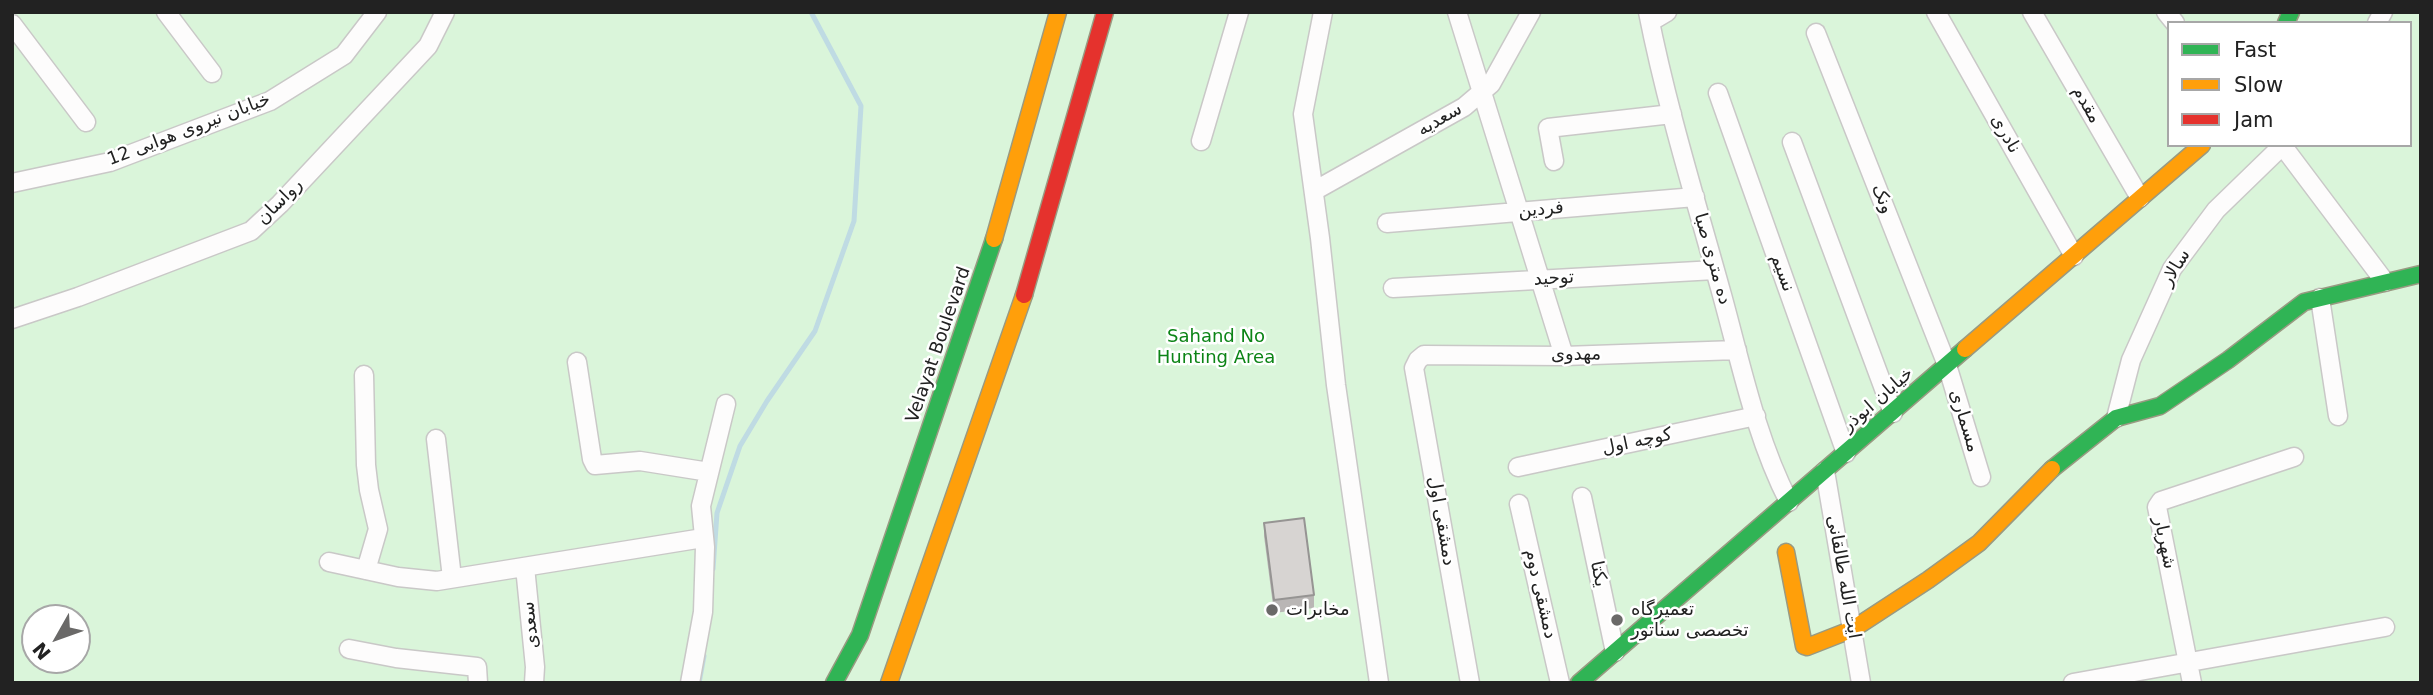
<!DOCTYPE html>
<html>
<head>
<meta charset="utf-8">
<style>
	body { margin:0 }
	#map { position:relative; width:2433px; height:695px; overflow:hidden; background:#f0eeeb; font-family:"DejaVu Sans",sans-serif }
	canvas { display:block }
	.frame { position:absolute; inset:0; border:14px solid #222; pointer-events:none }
	.legend { position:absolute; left:2167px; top:21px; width:245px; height:126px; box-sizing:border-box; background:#fff; border:2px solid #a7a7a7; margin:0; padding:9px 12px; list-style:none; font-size:21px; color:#222 }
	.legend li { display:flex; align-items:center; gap:14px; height:35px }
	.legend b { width:35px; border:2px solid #a7a7a7 }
	.north { position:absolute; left:21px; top:604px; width:70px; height:70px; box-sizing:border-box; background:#fff; border:2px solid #a7a7a7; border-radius:50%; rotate:230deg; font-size:19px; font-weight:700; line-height:28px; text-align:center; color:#222 }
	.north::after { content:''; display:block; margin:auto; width:24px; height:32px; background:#6a6968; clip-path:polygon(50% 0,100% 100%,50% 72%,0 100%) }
</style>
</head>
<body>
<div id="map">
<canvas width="2433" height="695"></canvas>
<div class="frame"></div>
<ul class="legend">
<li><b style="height:9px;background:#30b455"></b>Fast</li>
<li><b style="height:9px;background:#ff9f0a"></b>Slow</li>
<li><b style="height:9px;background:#e5322d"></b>Jam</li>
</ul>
<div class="north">N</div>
</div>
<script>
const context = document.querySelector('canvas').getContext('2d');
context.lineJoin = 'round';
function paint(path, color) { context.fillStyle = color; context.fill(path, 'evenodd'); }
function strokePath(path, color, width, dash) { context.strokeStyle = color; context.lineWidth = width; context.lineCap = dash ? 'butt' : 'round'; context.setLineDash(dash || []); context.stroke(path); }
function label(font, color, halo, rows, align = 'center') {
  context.font = font + ' "DejaVu Sans","Noto Naskh Arabic",sans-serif'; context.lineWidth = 5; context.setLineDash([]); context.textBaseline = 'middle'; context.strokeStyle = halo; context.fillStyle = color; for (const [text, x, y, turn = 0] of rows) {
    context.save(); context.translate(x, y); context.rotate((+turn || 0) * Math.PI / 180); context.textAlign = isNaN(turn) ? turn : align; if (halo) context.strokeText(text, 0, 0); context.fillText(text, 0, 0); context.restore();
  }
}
const park = new Path2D(`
	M12,12H2421V683H12ZM2169,23H2410V145H2169ZM35,618H77V660H35Z`);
const stream = new Path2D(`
	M713,569L717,513L740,446L767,401L815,331L854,221L861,106L811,12
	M699,683L704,656`);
const street = new Path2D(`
	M166,12L212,73
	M1323,12L1303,114L1320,238L1336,385L1379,683
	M1457,12L1564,356
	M1648,12C1667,108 1696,201 1722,295C1741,364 1756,438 1789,502
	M1936,12L2074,256
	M2032,12L2140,198
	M2166,12L2175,23
	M1650,22L1667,12
	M2377,23L2383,12
	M12,24L86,122
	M1816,33L1947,365L1981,477
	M1718,93L1846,453
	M1201,141L1239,12
	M1792,142L1893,413
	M2282,145L2385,282
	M1554,161L1548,128L1672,114
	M12,183L110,162L270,101L344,55L377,12
	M1314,191L1464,107L1491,84L1531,12
	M1387,223L1695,197
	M1393,288L1715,270
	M2320,298L2338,416
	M12,319L78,297L251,231L280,204L428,46L445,12
	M577,362L592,459L595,465L640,461L709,472
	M364,375L366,465L369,490L378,529L366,570
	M2116,418L2131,360L2172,269L2216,210L2283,145
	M436,439L452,578
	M1518,467L1756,416
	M1825,471L1861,683
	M1582,497L1615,652
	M1519,504L1560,683
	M329,562L398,577L437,581L703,538
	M525,567L535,667L534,683
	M349,649L396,658L477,667L478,683
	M690,683L703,612L705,547L701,506L726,404
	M1470,683L1414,368L1418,360L1424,355L1564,356L1737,350
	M2073,683L2385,627
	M2192,683L2157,507L2161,501L2294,457`);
const fast = new Path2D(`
	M2286,23L2291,12
	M2052,469L2116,418L2160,406L2228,360L2304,302L2421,274
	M834,683L860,635L994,239
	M1579,683L1965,349`);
const slow = new Path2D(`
	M994,239L1058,12
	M1965,349L2202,145
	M1786,552L1804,646L1807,647L1853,629L1928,580L1979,543L2052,469
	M889,683L1024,295`);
const jam = new Path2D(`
	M1024,295L1105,12`);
const wall = new Path2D(`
	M1264,523L1314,595V608L1274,613L1264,536Z`);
const building = new Path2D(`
	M1304,518L1314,595L1274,600L1264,523Z`);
const markers = [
	[1272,610,7,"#6a6968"],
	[1617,620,7,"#6a6968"]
];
const streetNames = [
	["مقدم",2086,105,60],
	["سعدیه",1440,120,-30],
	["خیابان نیروی هوایی 12",189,130,-21],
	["نادری",2005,134,60],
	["ونک",1882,199,68],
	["رواسان",280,202,-45],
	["فردین",1541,210,-5],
	["ده متری صبا",1712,259,74],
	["سالار",2176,268,-59],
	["نسیم",1782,273,70],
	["توحید",1554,279,-3],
	["Velayat Boulevard",939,345,-71],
	["مهدوی",1576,355,-1],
	["خیابان ابوذر",1878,400,-41],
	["مسماری",1964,421,73],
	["کوچه اول",1637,442,-12],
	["دمشقی اول",1441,521,80],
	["شهریار",2164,543,78],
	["یکتا",1598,574,78],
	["ایت الله طالقانی",1843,577,80],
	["دمشقی دوم",1540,594,77],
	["سعدی",531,625,-96]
];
const parkNames = [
	["Sahand No",1216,337],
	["Hunting Area",1216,358]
];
const poiNames = [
	["مخابرات",1286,610],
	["تعمیرگاه",1631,610],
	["تخصصی سناتور",1631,631]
];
paint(park, '#daf5da');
strokePath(stream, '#bfdbe3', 5);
strokePath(street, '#c9c8c7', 21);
strokePath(fast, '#999a82', 19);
strokePath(slow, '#999a82', 19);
strokePath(jam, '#999a82', 19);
strokePath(street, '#fdfcfc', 18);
strokePath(fast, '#30b455', 16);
strokePath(slow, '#ff9f0a', 16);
strokePath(jam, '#e5322d', 16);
paint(wall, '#b9b6b5');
paint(building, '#d7d4d2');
strokePath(building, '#969493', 2);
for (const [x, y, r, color] of markers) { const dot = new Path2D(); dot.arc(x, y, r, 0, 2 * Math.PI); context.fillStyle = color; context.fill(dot); strokePath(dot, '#fff', 2.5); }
label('18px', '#222', '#fff', streetNames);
label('18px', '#0c8416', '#fff', parkNames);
label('18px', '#222', '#fff', poiNames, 'left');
</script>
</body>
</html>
